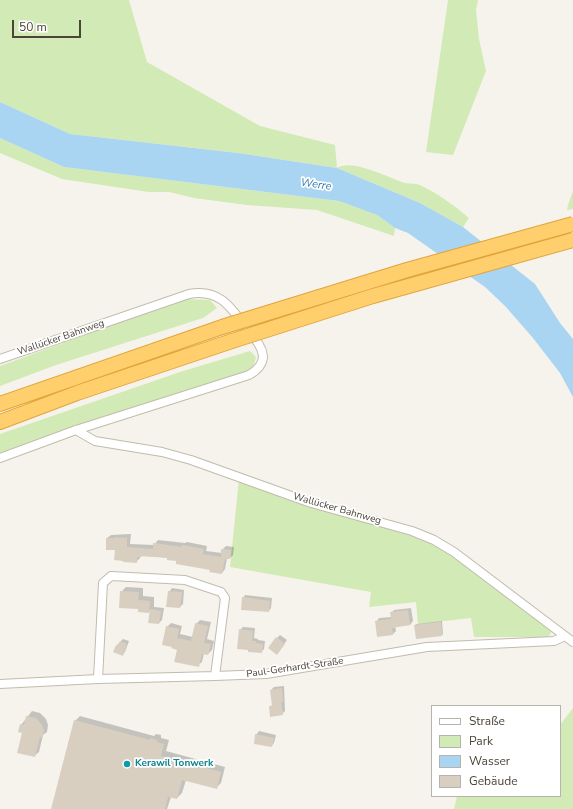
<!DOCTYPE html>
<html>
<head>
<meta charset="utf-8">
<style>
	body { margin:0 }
	#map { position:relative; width:573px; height:809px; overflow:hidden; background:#f6f3ec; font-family:"Nunito Sans",sans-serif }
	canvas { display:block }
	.legend { position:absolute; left:431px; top:705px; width:130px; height:92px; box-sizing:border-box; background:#fff; border:1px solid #b7b4b0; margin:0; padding:5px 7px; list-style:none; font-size:12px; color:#4b4439 }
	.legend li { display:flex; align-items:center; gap:8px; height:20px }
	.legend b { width:20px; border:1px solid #b7b4b0 }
	.scale { position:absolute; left:12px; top:20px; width:69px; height:18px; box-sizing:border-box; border:2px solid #4b4439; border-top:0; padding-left:5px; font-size:12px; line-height:14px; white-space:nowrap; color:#4b4439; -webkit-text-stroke:3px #fff; paint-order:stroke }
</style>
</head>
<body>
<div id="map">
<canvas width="573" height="809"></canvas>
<ul class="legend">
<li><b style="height:5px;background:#fff"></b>Straße</li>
<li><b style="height:11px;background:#d2eab5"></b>Park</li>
<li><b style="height:11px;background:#a9d4f2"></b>Wasser</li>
<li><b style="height:11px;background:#d8cfc1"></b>Gebäude</li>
</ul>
<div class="scale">50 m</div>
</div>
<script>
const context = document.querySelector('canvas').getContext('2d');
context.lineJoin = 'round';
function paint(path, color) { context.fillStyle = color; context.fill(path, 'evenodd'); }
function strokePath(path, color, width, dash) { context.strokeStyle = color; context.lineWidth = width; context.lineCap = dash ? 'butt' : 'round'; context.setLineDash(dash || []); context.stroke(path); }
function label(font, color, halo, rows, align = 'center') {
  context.font = font + ' "Nunito Sans",sans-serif'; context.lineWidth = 3.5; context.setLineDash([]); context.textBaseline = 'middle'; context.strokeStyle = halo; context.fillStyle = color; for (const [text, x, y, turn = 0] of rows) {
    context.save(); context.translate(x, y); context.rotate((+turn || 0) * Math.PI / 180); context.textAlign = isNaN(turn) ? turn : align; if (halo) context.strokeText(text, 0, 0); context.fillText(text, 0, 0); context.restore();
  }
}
const green = new Path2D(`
	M0,0H129L147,62L260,126L335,145L337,168C351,158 389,178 405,183C409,184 415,183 420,185C437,193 454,205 469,218L463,227L420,203L337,168L238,153L70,134L0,102Z
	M448,0H478L476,10L479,39L486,71L453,155L426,152Z
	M0,138L64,167L339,201L377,215L395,228L394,236L317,210L247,205L194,198L169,192H149L62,179L0,153Z
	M573,191V209L567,210L568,205Z
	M186,299L210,300L217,308L203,318L56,365L0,386V366L161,307Z
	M250,351L256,357L253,368L247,373L0,455V434L183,371Z
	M239,479L411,535L448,552L550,627L551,633L548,637H474L471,618L418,624L416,602L369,607L371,592L230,567Z
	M573,708V809H454L457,796H560V725Z`);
const water = new Path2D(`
	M0,102L70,134L238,153L337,168L420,203L463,227L535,284L560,323L573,339V397L560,373L533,338L505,306L485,287L408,233L395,228L377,215L339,201L64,167L0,138Z`);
const shadow = new Path2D(`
	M131,534L130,544L154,545L158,540L185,543L187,542L207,546L206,551L222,553V550L226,546L234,547L233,555L230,558H227L225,569L222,573L168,557L140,556V558L136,562L116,549L107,538L111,535Z
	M126,587L143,588V596L154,597V607L164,608L162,620L159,623L150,622L151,609L149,612L139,608L121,592Z
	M172,588L184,590L183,604L180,607L169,592Z
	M245,595L272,598L271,608L269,611L243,598Z
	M411,608L413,621L410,625L395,626L396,631L393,634L376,622L379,618L392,617L391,613L394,610Z
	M200,620L211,622L207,639L214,641L212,650L208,654L204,653L202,662L198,665L178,649L167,627L171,623L182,626L180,634L193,637L196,624Z
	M442,621L443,634L442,635L415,625L417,624Z
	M243,627L255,628L254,638L258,639V640L265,641L264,649L261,652L240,630Z
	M280,635L287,640L280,650L277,638Z
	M123,639L129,641L125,652L122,655L117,645Z
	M284,686L285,711L282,714L270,707L273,704L271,690L274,687Z
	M32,711L40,713L46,719L48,725L47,732L43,735L39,752L34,756L23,732L21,725Z
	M80,716L154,736L156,734L161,735V738L169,740L166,751L225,767L221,783L216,788L186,780L182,793L177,798L171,797L167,809H52L75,721Z
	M259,731L276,735L274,743L271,746L256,735Z`);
const building = new Path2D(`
	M115,537L127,538V547L153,549V543L182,547V545L204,549L203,554L221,557V549L231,550L230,559H225L222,574L209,572L210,570L176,564V561L167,560V558L142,556V557H137V563L123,562V561L114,560L115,550H106V538H115Z
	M120,591L139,592L138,600L150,601L149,613L138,612V609L119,608Z
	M168,591L182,592L180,608L166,607Z
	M242,597L270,601L269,612L241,610Z
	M150,609L161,611L159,624L148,623Z
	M408,610L410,625L392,628L393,635L377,637L375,621L391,619L390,612Z
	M441,622L442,636L416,639L414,625Z
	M195,623L208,626L204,643L211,644L208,655L202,654L199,667L174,662L177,650L171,648L172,647L162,645L166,626L179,629L177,638L191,641Z
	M239,629L253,631L252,641H256V643L263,644L262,653L248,652V650L237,649Z
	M276,637L285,644L277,655L268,648Z
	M120,641L127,644L123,656L113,652L116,645H118Z
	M282,688L283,702H281L283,715L270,717L269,706H272L270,690Z
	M26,716L36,718L41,724L44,730L42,738L40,737L35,757L17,753L22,733L18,732L20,724L24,725Z
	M74,720L150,740V738L157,740V742L164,744L161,756L221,772L217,789L182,780L177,799L168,797L165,809H51Z
	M255,734L274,738L272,747L254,744Z`);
const street = new Path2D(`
	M0,359L189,294C221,288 232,309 249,332C255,339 262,346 263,356C263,365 256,371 249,375L76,430L0,458
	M76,430L95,441L162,452L191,460L311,503L412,531L434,540L454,552L573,642
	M98,679L103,583L111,576L185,580L221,592L225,598L215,676
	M0,684L98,679L215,676L266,674L427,647L554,641L565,636`);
const highway = new Path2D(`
	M0,404L222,327
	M0,422L77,393L232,341`);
const highwayBridge = new Path2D(`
	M222,327L407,270L573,224
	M232,341L373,296L573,240`);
const markers = [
	[127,764,4,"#0f9aa8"]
];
const streetNames = [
	["Wallücker Bahnweg",61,338,-19],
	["Wallücker Bahnweg",337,509,16],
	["Paul-Gerhardt-Straße",295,668,-8]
];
const cultureNames = [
	["Kerawil Tonwerk",135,764]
];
const waterNames = [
	["Werre",316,185,8]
];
paint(green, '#d2eab5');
paint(water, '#a9d4f2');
paint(shadow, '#0003');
paint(building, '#d8cfc1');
strokePath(street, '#c2bbae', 10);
strokePath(highway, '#e0a43c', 16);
strokePath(street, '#fff', 8);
strokePath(highway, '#ffcf6e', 14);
strokePath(highwayBridge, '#e0a43c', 16, []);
strokePath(highwayBridge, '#ffcf6e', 14);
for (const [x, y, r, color] of markers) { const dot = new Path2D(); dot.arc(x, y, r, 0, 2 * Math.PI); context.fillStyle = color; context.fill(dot); strokePath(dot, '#fff', 1.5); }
label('10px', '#4b4439', '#fff', streetNames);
label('bold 10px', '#0d838f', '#fff', cultureNames, 'left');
label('italic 11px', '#2e7ab2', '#fff', waterNames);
</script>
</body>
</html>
